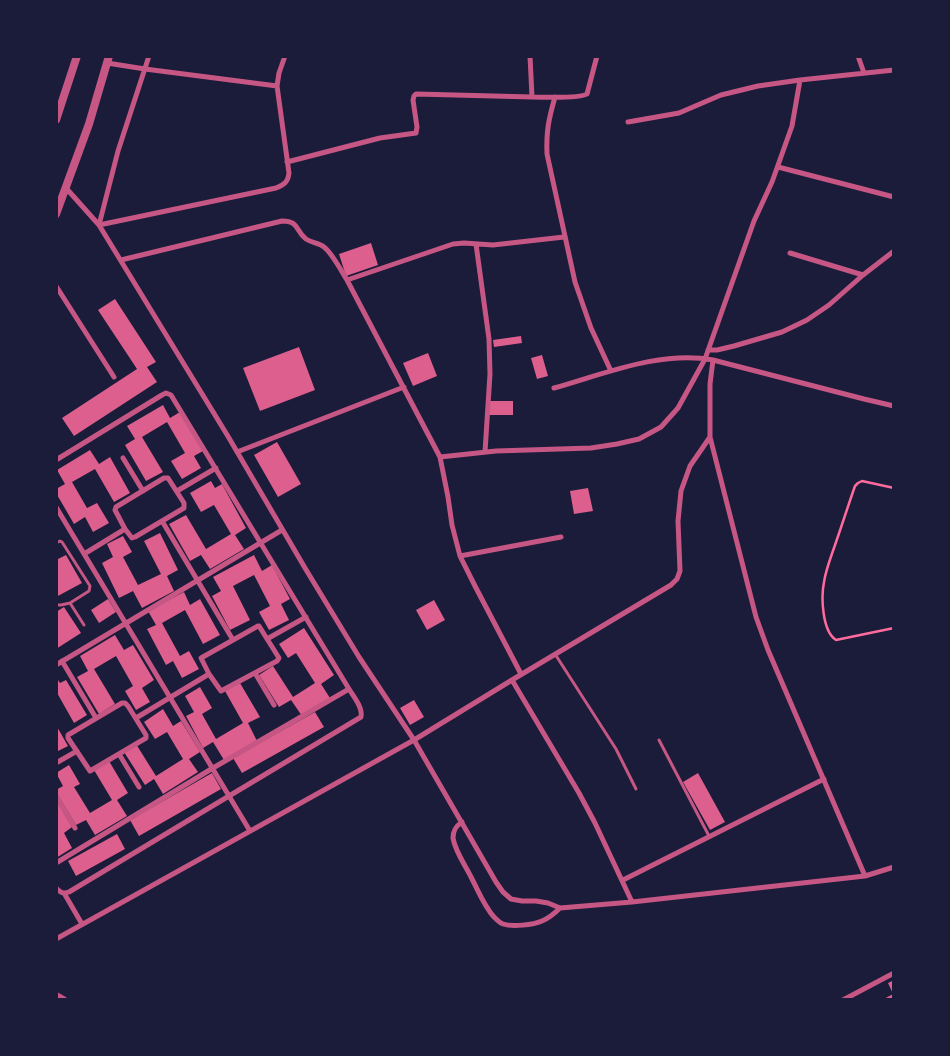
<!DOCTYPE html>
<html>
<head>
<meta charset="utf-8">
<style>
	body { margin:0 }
	#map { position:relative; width:950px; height:1056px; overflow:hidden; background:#1b1b3a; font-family:Arial,sans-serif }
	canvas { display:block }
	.frame { position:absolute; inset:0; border:58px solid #1b1b3a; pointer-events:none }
</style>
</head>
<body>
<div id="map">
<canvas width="950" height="1056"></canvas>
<div class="frame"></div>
</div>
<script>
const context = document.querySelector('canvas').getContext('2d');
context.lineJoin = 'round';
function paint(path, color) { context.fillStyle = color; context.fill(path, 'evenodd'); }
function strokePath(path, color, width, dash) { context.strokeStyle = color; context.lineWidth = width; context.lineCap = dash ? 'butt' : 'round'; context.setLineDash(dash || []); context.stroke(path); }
const building = new Path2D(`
	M371,243L378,265L346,276L339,254Z
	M115,299L156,362L147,367L157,382L74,436L62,418L137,369L98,310Z
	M521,336L522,343L494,347L493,340Z
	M299,347L315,390L260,411L243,368Z
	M428,353L437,376L413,386L403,363Z
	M542,355L548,376L537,379L531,358Z
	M489,401H513V415H489Z
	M163,405L170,418L180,412L203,451L194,456L201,468L182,479L171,461L185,453L167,422L142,437L163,472L146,481L125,445L135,439L127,426Z
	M277,442L301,484L278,497L254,455Z
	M90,450L99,464L110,457L130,493L114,502L95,469L72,482L87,508L97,503L109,523L93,532L85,517L74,524L56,493V489L65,484L57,470Z
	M211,481L215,488L222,484L246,528L235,535L244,549L210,569L201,555L190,561L169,524L186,515L206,549L231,534L214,505L201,512L190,493Z
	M588,488L593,511L574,514L570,491Z
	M160,533L178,570L167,576L174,591L142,608L133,591L119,598L102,563L113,557L107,544L123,536L132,552L123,557L138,585L161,574L144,541Z
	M66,555L82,583L56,597V560Z
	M254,555L262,571L272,565L290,599L281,604L289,620L269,630L259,612L270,606L254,575L233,586L250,620L230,630L212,596L221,591L213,577Z
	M184,592L190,605L200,599L220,635L203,644L185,610L162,623L180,656L189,651L199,669L182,678L173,661L166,665L147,629L156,625L148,611Z
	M108,599L116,612L99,623L91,610Z
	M434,600L445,620L427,630L416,610Z
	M64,607L81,633L56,649V612Z
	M304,628L334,675L321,684L330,698L302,716L291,700L279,707L259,675L273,666L293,697L315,683L296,653L288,658L279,644Z
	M115,635L124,650L133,645L154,680L142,688L150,702L136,710L125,691L133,686L116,656L94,669L115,704L99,714L77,677L88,671L80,656Z
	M56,677L60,683L66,680L87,715L74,723L56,691Z
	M240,683L260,717L248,723L257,741L224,760L213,742L203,748L186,716L194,712L185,696L200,687L212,708L202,714L216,739L243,723L225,691Z
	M414,700L424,717L410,725L400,708Z
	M163,709L173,726L181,721L200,752L189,759L198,772L163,794L154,779L145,785L124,752L136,744L156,776L183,759L167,732L155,739L144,722Z
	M315,712L324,727L242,773L233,758Z
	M56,725L68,746L56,752Z
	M109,761L128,793L117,800L127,816L95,835L86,820L76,825L56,792V790L63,786L56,773L69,765L80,784L74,787L90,813L112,800L94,770Z
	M212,773L221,789L139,836L130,820Z
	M698,773L725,822L710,830L683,782Z
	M56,800L72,827L64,833L72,848L56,858Z
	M117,834L125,849L76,876L68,861Z
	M894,980V1000H882L893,994L888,983Z`);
const path = new Path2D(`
	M894,488L862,481L858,483L855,486C848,506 842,525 835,545C831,557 826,569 824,582C821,597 822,631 836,640L894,628`);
const service = new Path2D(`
	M56,543L60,541L62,542L90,586L89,591L70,603L84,625
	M56,605H61L70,603
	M555,654L616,749L636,789
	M659,740L709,836`);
const minor = new Path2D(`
	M149,56L118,151L99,225L229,438L305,568L359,657L414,740L496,882L503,892L511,899L522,901H536L548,903L560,908L632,902L865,876L894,867
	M530,56L532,97C545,97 579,99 587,94L597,56
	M858,56L864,73
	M107,63L145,69L277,86
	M555,97C549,118 546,131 547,154L575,282L591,328L611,371
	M628,122L679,113L721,95L758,86L800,80L894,70
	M287,162L380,138L416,133L417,127L413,100L414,96L416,94L532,97
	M778,167L894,197
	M66,188L99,225L276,188C284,185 288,182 289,173L277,86L279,73L285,56
	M476,244L489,339L490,374L485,452
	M790,253L863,275
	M121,260L282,221C300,221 295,231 306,239C312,243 319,243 324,247C332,253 342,272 347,280
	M56,286L114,377
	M708,350H717L734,346L782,332L807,320L829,305L863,275L894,251
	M554,388C604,374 661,350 713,360L864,399L894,406
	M710,437L756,617L768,650L865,876
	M237,452L404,387
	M440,457L347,280L453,244L464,243L493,245L564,237
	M123,458L143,491
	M56,460L162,395L166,393L171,395L349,689C354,697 363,708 361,717L229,796L56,507
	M177,491L216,468
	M162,521L233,640
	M84,554L125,529L115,510L116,507L164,478H168L184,503V508L135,537L132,538L125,529
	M460,556L561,537
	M267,639L306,617
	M62,661L96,718
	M56,665L282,530
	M255,673L274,705
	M521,674L475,586L460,556L452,525L448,497L440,457L496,451L591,448L617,444L639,439L661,427L678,408L705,359L754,221L772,182L792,126L800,80
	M512,680L579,793L595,823L632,902
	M122,703H125L128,706L146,735V738L90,771L68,738V735Z
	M136,718L209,674L201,658L258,626H259L279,658L277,661L221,691L209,674
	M119,754L139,787
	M56,763L77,751
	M56,796L75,828
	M462,822C456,826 453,830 453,838C455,851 465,865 471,877C478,890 484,906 494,917C496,919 500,923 503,924C512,927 533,925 542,921C549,918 555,913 560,908
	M56,863L213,768L349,689
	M623,880L824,779
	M56,888C61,893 63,894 69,892L229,796L250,831
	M64,893L82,924
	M56,939L414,740L512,680L671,585L677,579L680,571L678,521L681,491L690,466L710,437V384L713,360
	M843,1000L894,973`);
const tertiary = new Path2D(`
	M56,120L77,56
	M56,214L89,124L109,56
	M56,996L63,1000`);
paint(building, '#dd5f8e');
strokePath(path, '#ff6b9d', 2.5);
strokePath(service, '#c65784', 3);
strokePath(minor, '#c65784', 5);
strokePath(tertiary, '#c65784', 8);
</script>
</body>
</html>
